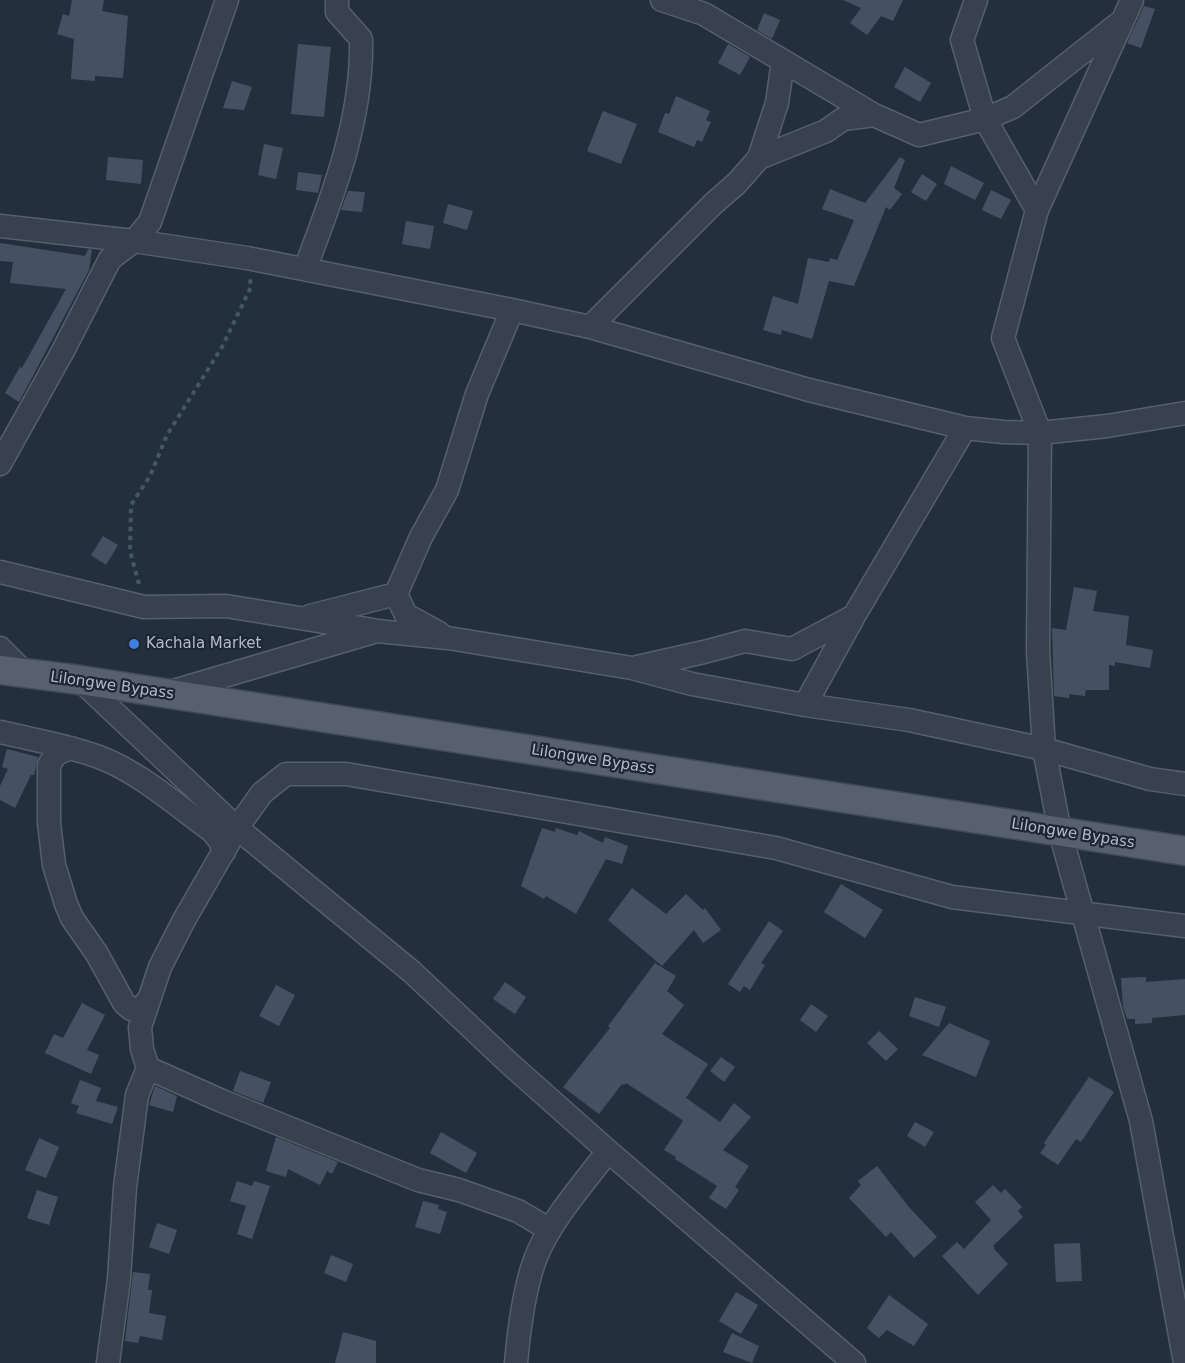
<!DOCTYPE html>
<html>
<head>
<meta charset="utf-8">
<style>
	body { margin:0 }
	canvas { display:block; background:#242f3e }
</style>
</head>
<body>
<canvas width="1185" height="1363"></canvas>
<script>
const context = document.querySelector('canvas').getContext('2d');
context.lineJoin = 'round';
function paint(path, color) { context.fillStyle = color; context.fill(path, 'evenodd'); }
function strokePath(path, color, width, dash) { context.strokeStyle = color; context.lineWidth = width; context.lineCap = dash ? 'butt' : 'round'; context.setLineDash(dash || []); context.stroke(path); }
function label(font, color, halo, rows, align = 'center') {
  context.font = font + ' "DejaVu Sans",sans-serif'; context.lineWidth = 4.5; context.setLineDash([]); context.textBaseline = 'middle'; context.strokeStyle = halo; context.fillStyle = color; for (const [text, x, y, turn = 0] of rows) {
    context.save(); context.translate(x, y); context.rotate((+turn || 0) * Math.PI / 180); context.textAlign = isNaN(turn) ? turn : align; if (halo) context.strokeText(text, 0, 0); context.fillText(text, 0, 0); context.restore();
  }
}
const building = new Path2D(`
	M72,0H104L102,11L128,16L123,78L95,76V81L71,79L74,39L57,34L63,14L69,16Z
	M843,0H903L893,21L881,16L867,35L850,23L861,8Z
	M1144,6L1155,9L1141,48L1127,43Z
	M764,13L780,20L772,39L757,30Z
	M298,44L331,47L324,117L291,114Z
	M728,44L750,57L740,75L718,63Z
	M905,67L931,83L920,102L894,87Z
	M232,81L252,87L244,110L223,108Z
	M676,96L710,111L706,120L711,122L702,142L697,140L694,147L658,132L665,113L669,114Z
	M603,111L637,124L621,164L587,151Z
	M264,144L283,148L276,179L258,175Z
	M108,157L143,160L141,184L106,180Z
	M900,157L905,160L894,188L902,194L890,210L886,207L854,286L829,281L812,339L782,330L781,335L763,330L773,296L798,304L808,258L829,262L830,258L837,260L854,220L822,209L830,189L865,203Z
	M951,166L984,183L975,200L944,184Z
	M298,172L322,175L318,193L296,190Z
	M922,174L937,184L926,201L911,192Z
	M991,190L1011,200L1001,219L982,210Z
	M348,191L365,192L362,212L341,210Z
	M448,204L473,211L467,230L443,223Z
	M406,221L434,226L430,249L402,244Z
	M0,243L85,256L88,249L92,250L89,270L19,402L5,393L20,367L22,368L66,289L10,283L13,262L0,261Z
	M103,536L118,545L106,565L91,555Z
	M1074,587L1097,591L1093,611L1129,616L1126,645L1153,650L1150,668L1115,662V666L1109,665V690H1086L1085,696L1069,694V698L1054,696L1052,628L1066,630Z
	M7,749L38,757L34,775H31L15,808L0,800V786L8,769L2,767Z
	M542,828L555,832L556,828L577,835L579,831L603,843L605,837L628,846L622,864L606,859L576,914L546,896L544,899L521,886Z
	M841,884L883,910L865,938L824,912Z
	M632,888L666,914L686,894L703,910L705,908L721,930L703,943L694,930L662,966L608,920Z
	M769,921L783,931L761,963L765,965L750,990L744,986L740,992L728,984Z
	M655,963L676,976L667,991L684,1005L662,1034L708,1064L686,1098L720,1122L734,1103L751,1117L723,1150L749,1166L735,1187L739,1190L726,1209L709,1198L717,1186L675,1159L676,1157L664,1150L683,1121L681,1119L626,1083L624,1085L622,1084L599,1114L563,1087L610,1028L608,1026Z
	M1146,977V982L1185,979V1015L1152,1018V1023L1135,1024V1019H1127L1123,1007L1121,978Z
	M505,982L526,997L515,1014L493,999Z
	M276,985L295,995L279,1026L259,1016Z
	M915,997L946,1007L939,1027L909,1016Z
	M82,1003L105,1015L87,1050L99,1055L91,1074L45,1053L54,1034L63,1038Z
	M811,1004L828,1016L816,1032L800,1020Z
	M949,1023L990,1041L976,1077L922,1055Z
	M879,1031L898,1049L886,1061L867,1043Z
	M721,1057L735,1067L724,1082L710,1071Z
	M240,1071L271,1082L263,1103L233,1091Z
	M1089,1077L1114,1092L1081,1142L1076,1139L1058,1165L1040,1153L1046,1145L1044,1143Z
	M80,1080L101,1088L96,1101L118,1107L112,1124L76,1113L79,1106L71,1103Z
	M155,1086L177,1096L173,1112L149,1105Z
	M915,1122L934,1132L925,1147L907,1136Z
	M441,1132L477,1153L466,1173L430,1153Z
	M276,1137L338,1162L332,1174L327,1171L320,1185L288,1169L286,1177L266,1171Z
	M39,1138L59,1147L46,1178L25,1170Z
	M877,1166L908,1206L937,1237L914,1258L891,1232L886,1237L849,1198L861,1185L858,1181Z
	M237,1181L252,1186L254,1181L270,1186L252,1239L237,1234L246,1206L230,1201Z
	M993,1185L1001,1193L1005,1189L1022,1207L1018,1211L1023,1217L993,1246L995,1248L994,1249L1008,1264L978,1295L942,1256L957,1242L964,1249L991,1220L975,1202Z
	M37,1190L58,1197L49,1225L27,1218Z
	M423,1201L439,1205L438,1209L447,1212L440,1234L415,1227Z
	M157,1223L177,1230L169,1254L149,1247Z
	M1080,1243L1082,1281L1056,1282L1054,1244Z
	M331,1255L353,1264L346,1282L324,1273Z
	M133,1272L150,1274L148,1290H152L149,1313L166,1316L162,1340L140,1336L138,1343L125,1341Z
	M736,1292L758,1305L741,1334L719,1321Z
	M889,1295L928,1324L914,1346L887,1330L879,1338L867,1328Z
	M343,1332L376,1341V1363H335Z
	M732,1333L759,1346L752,1363L723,1352Z`);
const path = new Path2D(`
	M139,584L130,551L131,505L150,476L167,435L222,347L251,287L250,279`);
const minor = new Path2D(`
	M662,0L704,14L874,115
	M976,0L962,40L985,119L1037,210
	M1132,0L1037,210L1003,338L1040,433L1038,651L1044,749L1060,832L1141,1121L1185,1363
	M759,158L826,131L843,119L874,115L919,135L985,119L1013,107L1118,24
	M0,226L134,241L247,258L512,310L590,327L809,390L965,428L1003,432L1040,433L1107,426L1185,413
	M305,269C333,196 363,118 361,39L337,12V0
	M590,327L713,204L737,183L759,158L777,103L783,61
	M0,464L64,349L110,259L134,241L150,222L227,0
	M0,572L144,607L226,606L373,630
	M310,616L396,594
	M439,633L406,615L396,594L421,537L447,490L477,394L512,310
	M0,648L25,673
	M637,667L704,652L745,641L792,649L854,616L965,428
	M80,680L237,828L412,972L510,1064L608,1151L854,1363
	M170,692L377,631L448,638L632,668L692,684L805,705L909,720L1044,749L1150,779L1185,784
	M805,705L854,616
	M0,732C33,740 67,745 99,757C141,773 176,805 212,831L220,841L224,852
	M71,748L56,754L49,765V823L54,865L66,904L72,918L97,954L124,1003L131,1009L140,1010L148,1000
	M148,1068L222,1101L418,1180L459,1190L518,1211L550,1230
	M108,1363L119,1279L125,1187L137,1095L148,1068L142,1049L140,1027L160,967L184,920L237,828L262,793L286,774H346L776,848L952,897L1185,926
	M516,1363C519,1329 525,1280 539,1250C556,1214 584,1183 608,1151`);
const major = new Path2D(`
	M0,670L80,680L1185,851`);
const markers = [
	[134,644,6,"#3f7fe0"]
];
const poiNames = [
	["Kachala Market",146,644]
];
const streetNames = [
	["Lilongwe Bypass",112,686,8],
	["Lilongwe Bypass",593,760,9],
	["Lilongwe Bypass",1073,834,9]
];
paint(building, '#455162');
strokePath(minor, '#565f6c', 25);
strokePath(major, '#414a57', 31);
strokePath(path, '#44595c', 4, [4.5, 4.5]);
strokePath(minor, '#38414e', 22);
strokePath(major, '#56606e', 28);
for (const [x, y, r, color] of markers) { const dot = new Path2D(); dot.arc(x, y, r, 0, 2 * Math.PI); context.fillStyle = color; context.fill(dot); strokePath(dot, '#1d2633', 2); }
label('15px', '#b4bcc9', '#1d2633', poiNames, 'left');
label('15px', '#b4bcc9', '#1d2633', streetNames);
</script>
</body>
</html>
